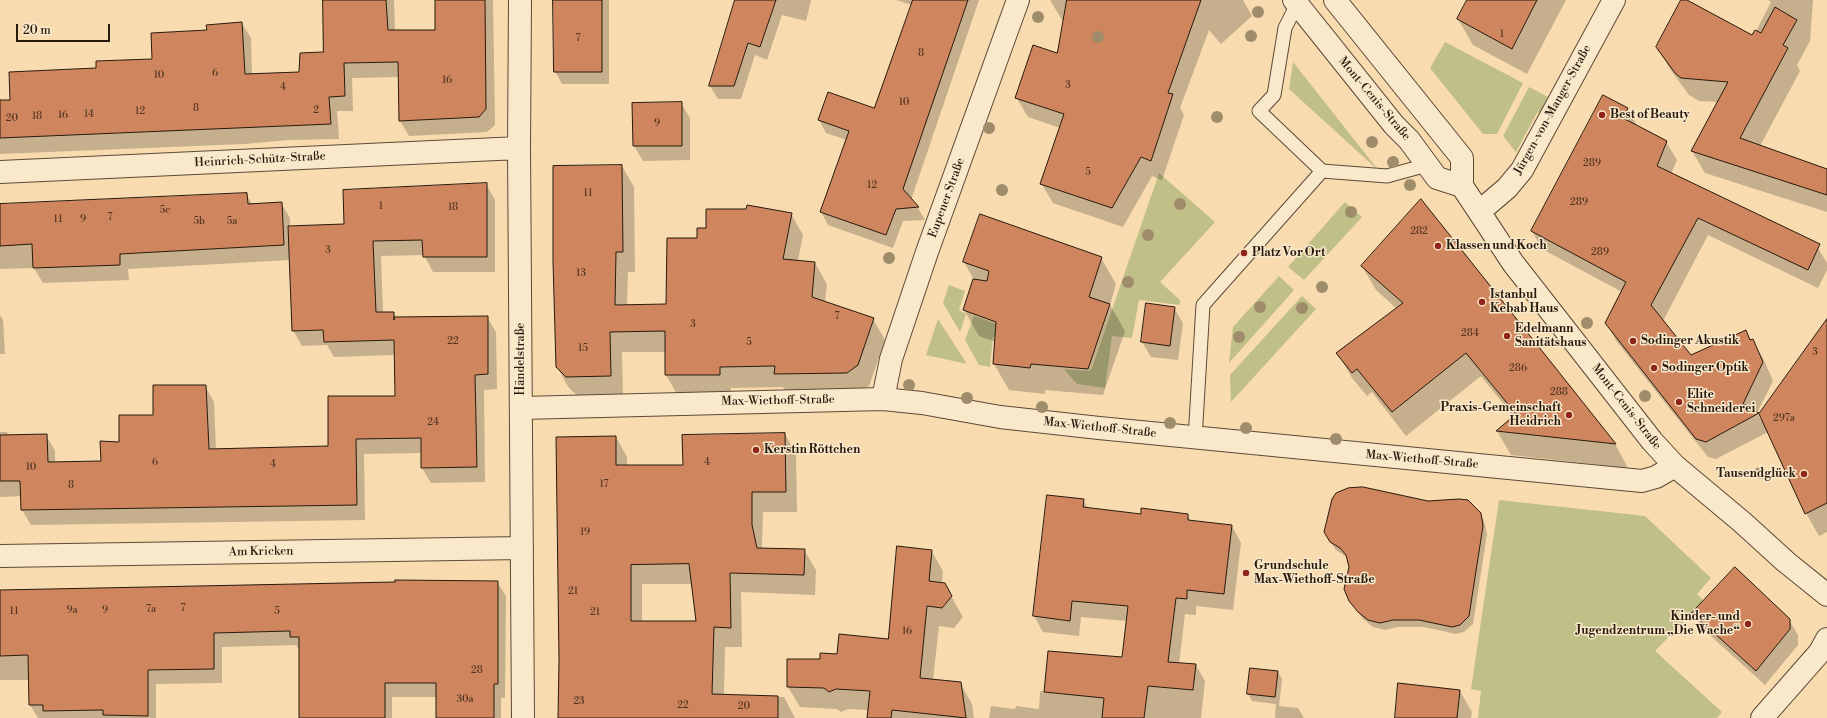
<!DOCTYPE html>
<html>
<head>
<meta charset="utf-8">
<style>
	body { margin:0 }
	#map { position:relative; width:1827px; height:718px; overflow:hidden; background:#f8dbaf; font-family:"Libre Bodoni",serif }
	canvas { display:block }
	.scale { position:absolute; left:16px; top:24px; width:94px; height:18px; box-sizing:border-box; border:2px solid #271a0d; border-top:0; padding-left:5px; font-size:12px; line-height:14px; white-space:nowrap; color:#271a0d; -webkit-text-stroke:3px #fae8cb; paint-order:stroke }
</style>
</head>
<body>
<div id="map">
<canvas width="1827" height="718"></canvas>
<div class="scale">20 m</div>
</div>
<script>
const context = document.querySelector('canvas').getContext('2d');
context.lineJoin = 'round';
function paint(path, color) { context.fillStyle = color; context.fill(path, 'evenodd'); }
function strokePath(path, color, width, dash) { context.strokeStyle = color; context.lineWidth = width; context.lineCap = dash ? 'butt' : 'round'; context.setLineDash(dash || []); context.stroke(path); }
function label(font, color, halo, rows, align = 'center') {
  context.font = font + ' "Libre Bodoni",serif'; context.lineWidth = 3; context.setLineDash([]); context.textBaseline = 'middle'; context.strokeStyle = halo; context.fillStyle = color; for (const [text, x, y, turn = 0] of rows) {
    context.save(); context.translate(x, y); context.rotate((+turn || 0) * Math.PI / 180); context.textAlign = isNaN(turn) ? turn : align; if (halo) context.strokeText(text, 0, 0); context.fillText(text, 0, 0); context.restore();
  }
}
const green = new Path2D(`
	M1445,42L1523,83L1497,134H1483L1430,68Z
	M1293,62L1379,171L1289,89Z
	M1529,87L1550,98L1543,111L1537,113L1516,152L1503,136Z
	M1159,173L1215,222L1160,282L1180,300V305L1139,300L1132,338L1112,336L1105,388L1077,384L1064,369L1088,371L1092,368Z
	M1345,202L1362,217L1304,280L1288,267Z
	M1279,276L1294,290L1229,363L1233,327Z
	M949,285L965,291L959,310L966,314L960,332L943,303Z
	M1302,296L1316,309L1231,402L1230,375Z
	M974,316L1003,326L999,336L993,337L990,367L979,365L965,340Z
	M938,319L967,364L926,355Z
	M1499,500L1645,516L1711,578L1697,594L1704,601L1655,651L1722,712L1717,718H1478L1481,691L1471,689Z`);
const shadow = new Path2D(`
	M324,0H394L395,31H436V0H493L495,125L487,132L409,136L400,121L399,77L352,78L353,111H337L339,139L289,140L244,144L0,154V101H11L97,69L153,60L208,31L242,24L251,38L252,75L300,73L324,53Z
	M554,0H609V84H562L555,71Z
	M735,0H811L806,21L782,15L767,60L755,55L741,99H718L710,86Z
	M896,0H979L911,200L918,208L925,220L903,221L893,248L828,225L821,212L847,140L826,133L819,120L875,110L912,5Z
	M1050,0H1243L1252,16L1221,44L1209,30L1180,108L1184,115L1162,180L1152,176L1123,227L1053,203L1041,183L1060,128L1028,117L1016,97L1057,55L1064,21L1062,20Z
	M1468,0H1566L1527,74L1473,45L1458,19Z
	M1682,0L1753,37L1771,2L1768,0H1813L1810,41L1797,65L1800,71L1760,146L1827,169V212L1705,173L1692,151L1718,102L1699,101L1689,95L1670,69L1657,47Z
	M681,103L690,118V160L643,161L634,146Z
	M1627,108L1638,127L1666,142L1677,160L1671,174L1804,238L1818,248L1827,263V270L1818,288L1708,235L1663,321L1691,356L1745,331L1763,358L1773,381L1757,413L1761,420L1827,321V532L1819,536L1806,513L1768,432L1716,459L1708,457L1617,342L1606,323L1622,292L1542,249L1532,231Z
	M622,166L634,187L635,272H628L627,306L667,305L698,239L791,214L803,235L798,261L815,263L827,284L825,302L873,319L885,340L869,386L859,393L787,395L783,387L731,388V395L678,396L666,375V352H622L623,397H579L569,388L557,367Z
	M486,184L495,200V272H433L424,255L381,256L383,313H393L396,318L487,317L496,332L497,389L484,390L485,482L431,483L422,468V453L364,454L365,520L31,525L22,510V496L0,497V432H7L9,436L46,435L55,451V463L102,462L120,443L154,416L205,386L214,402L216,450L329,447L396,397L395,355L334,357L327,345L302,346L293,330L291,260L128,269L129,280L43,283L34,268L0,269V205L246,194L252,204L281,203L290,218V227L345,225Z
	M1421,200L1615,444L1628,468L1511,455L1497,431L1514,417L1481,376L1406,436L1372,392L1367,396L1352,378L1338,354L1397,309L1376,290L1362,266Z
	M1101,258L1116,284L1110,305L1125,331L1103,395L1045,390V394L1009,390L994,364L996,342L979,336L964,310L974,280L964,262Z
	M1174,308L1183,323L1178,360L1151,357L1142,342Z
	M0,315L3,320L5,354H0Z
	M785,434L796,454L797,512H763L762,546L763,549L804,550L816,570L815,595L741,592L742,647H725L724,696L784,697L795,718H559L616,437L627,457V466H684ZM642,584H692L698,622H642Z
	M1083,500L1088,508L1142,515H1187L1191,521L1232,526L1241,543L1233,610L1196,606V615L1185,614L1179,664L1196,665L1205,681L1201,718H989L991,706L1015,709L1016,706L1039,709L1040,691H1045L1123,658L1127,621L1081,617L1079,636L1043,632L1034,616Z
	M1480,513L1484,521L1487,534L1473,624L1464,632L1456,634L1424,627H1397L1385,630L1373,627L1363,619L1350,600V567L1348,558L1336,550L1329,540Z
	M931,550L943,571L942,584H944L963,617L954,628L939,626L933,680L960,683L972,704L974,718H869V710L848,709L841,712L837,709L800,707L788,687L821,660L889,640Z
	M497,582L506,596L505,698H501V718H437V697H392V718H300V651L296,645L222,647V683L156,684V718H38L30,705V680H0V590Z
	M1693,613L1789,620L1798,635V645L1765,685L1702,628Z
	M1278,672L1282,679L1279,706L1298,708L1304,718H1275L1276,704L1252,701L1248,694Z
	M1460,691L1472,712L1471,718H1396Z`);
const building = new Path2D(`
	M323,0H386L388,30H435V0H485L486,109L479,117L399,121L398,62L344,63L345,96L329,97L331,124L0,138V100H10L9,72L96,68V61L152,59L151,33L207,30L206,25L242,22L245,74L299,72L300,53L323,52Z
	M553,0H602V72H554Z
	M735,0H776L760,47L748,43L734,86H709Z
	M913,0H968L903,189L919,207L896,209L886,235L820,212L849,131L818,120L828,92L874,108Z
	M1067,0H1201L1168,93L1173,94L1151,161L1141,157L1112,208L1040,184L1064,114L1015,98L1033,45L1057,53Z
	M1467,0H1537L1512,49L1457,19Z
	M1681,0H1687L1752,35L1755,30L1761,33L1775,7L1797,20L1783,45L1788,48L1740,138L1827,169V195L1691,151L1728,82L1681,78L1675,73L1656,47Z
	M1603,95L1628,108L1623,118L1667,141L1657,166L1820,244L1808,270L1698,218L1651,305L1691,355L1746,330L1750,340L1753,339L1763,362L1743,404L1759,413L1706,442L1696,439L1605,323L1626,282L1531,231Z
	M682,102V146H633L632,103Z
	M622,165L623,252H616L615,305L666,304L667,238H697V228H706V209H746L747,205L792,213L783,259L815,262L812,297L874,318L858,365L847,373L774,374L775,366L720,367V375H665V331L610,332L611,376L566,377L556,367L553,262V166Z
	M487,183V257H423L422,240L373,241L376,312H394V320V317L488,316V374L475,375L477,467L421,468V438L356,439L357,505L21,510L20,481H0V435L47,434L48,462L101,461L100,441L119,442V415H153V385H206L209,449L328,446V396H395L394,340L324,342L323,330L292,331L288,226L344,224L343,190Z
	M247,193L248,204L282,202L284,245L120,254V265L33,268L32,244L0,246V204Z
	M1421,199L1562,376L1616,444L1496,431L1516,414L1466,353L1392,412L1357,369L1352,373L1336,353L1403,303L1361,266Z
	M980,214L1102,257L1089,297L1110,304L1088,369L1031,364L1030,368L993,364L996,322L963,310L973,279L987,281L989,271L963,262Z
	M1146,303L1175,307L1170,346L1141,342Z
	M1827,319V503L1805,514L1759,414Z
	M785,433L786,492H752V525L757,548L805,549L804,575L730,573L731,628L714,627L712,694L778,696V718H558L559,660L556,437L616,436V465H683L682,435ZM689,564L696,621H631V565Z
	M1363,487L1428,501L1459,499L1468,500L1481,513L1483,526L1469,616L1460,625L1452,627L1419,620H1393L1380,623L1368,620L1358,612L1349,601L1344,589L1349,567L1346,555L1340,548L1330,542L1324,532L1332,499L1336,493L1348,488Z
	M1047,495L1084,499L1083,507L1141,514V508L1188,514V520L1232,525L1224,594L1187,590V599L1176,598L1168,662L1196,664L1193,690L1148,686L1144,718H1102L1104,698L1044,692L1048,651L1122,657L1128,606L1072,601L1070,621L1033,616Z
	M897,546L932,550L929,581L945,583L952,596L942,608L927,606L920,678L961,682L966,718L892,710L891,718H867L870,691L836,689L829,692L824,688L787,687V659H820V653L837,654L839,634L888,639Z
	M1735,567L1790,619V629L1756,671L1692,613Z
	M395,580L498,581V684H494V718H436V683H385V718H299V637H290V631L214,633V669L148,670V716L103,715V710L43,711V705H29L28,655L0,656V590L395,582Z
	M1250,668L1278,671L1275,697L1247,694Z
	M1398,683L1460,690L1457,718H1395Z`);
const lane = new Path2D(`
	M1322,171L1387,176L1427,165
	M1195,439L1203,305L1322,171L1259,111L1274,95L1285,28L1297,4L1300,1`);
const street = new Path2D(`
	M520,0L519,148L523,718
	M1294,0L1394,125L1409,140L1437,178L1462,186
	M1335,0L1462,158V186L1513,263L1652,441L1675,466L1742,522L1786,562L1827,595
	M0,172L519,148
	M1480,211L1507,188L1522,170L1614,0
	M883,399L891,359L927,252L1018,0
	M521,408L883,399L922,403L1000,417L1099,428L1642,481L1656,477L1675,466
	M0,556L522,548
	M1762,718L1820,652L1827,639`);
const trees = [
	[1258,12],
	[1038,17],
	[1251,36],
	[1098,37],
	[1217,117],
	[989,128],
	[1372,142],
	[1393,162],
	[1410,185],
	[1002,190],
	[1180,204],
	[1351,212],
	[1148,235],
	[889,258],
	[1128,282],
	[1322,287],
	[1260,307],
	[1302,308],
	[1587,323],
	[1239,337],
	[909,385],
	[1645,396],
	[967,398],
	[1042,407],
	[1170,423],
	[1246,428],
	[1336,439],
	[1760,473]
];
const markers = [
	[1602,115,4,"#8f2418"],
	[1438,246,4,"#8f2418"],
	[1244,253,4,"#8f2418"],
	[1482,302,4,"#8f2418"],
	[1507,336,4,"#8f2418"],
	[1633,341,4,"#8f2418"],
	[1654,368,4,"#8f2418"],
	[1679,402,4,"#8f2418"],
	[1569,415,4,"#8f2418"],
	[756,450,4,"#8f2418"],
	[1804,474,4,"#8f2418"],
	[1246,573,4,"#8f2418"],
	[1748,624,4,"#8f2418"]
];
const numberNames = [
	["1",1502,35],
	["7",578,39],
	["8",921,54],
	["6",215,74],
	["10",159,76],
	["16",447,81],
	["3",1068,86],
	["4",283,88],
	["10",904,103],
	["8",196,109],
	["2",316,111],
	["12",140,112],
	["14",89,115],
	["16",63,116],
	["18",37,117],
	["20",12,119],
	["9",657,124],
	["289",1592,164],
	["5",1088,173],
	["12",872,186],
	["11",588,194],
	["289",1579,203],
	["1",381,207],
	["18",453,208],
	["5c",165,211],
	["7",110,218],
	["11",58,220],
	["9",83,220],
	["5b",199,222],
	["5a",232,222],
	["282",1419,232],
	["3",328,251],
	["289",1600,253],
	["13",581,274],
	["7",837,317],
	["3",693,325],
	["284",1470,334],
	["22",453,342],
	["5",749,343],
	["15",583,349],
	["3",1815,353],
	["286",1518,369],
	["288",1559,393],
	["297a",1784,419],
	["24",433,423],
	["6",155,463],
	["4",707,463],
	["4",273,465],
	["10",31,468],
	["17",604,485],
	["8",71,486],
	["19",585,533],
	["21",573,592],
	["7",183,609],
	["7a",151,610],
	["9a",72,611],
	["9",105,611],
	["11",14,612],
	["5",277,612],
	["21",595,613],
	["16",907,632],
	["28",477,671],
	["30a",465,700],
	["23",579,702],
	["22",683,706],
	["20",744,707]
];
const streetNames = [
	["Mont-Cenis-Straße",1374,99,50],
	["Jürgen-von-Manger-Straße",1553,110,-61],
	["Heinrich-Schütz-Straße",260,160,-3],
	["Eupener Straße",947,198,-70],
	["Händelstraße",521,359,-90],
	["Max-Wiethoff-Straße",778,401,-1],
	["Mont-Cenis-Straße",1626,407,52],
	["Max-Wiethoff-Straße",1100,428,6],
	["Max-Wiethoff-Straße",1422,460,5],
	["Am Kricken",261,552,-1]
];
const poiNames = [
	["Best of Beauty",1610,115],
	["Klassen und Koch",1446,246],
	["Platz Vor Ort",1252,253],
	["Istanbul",1490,295],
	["Kebab Haus",1490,309],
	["Edelmann",1515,329],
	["Sanitätshaus",1515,343],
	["Sodinger Akustik",1641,341],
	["Sodinger Optik",1662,368],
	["Elite",1687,395],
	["Schneiderei",1687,409],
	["Praxis-Gemeinschaft",1561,408,"right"],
	["Heidrich",1561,422,"right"],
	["Kerstin Röttchen",764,450],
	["Tausendglück",1796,474,"right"],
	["Grundschule",1254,566],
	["Max-Wiethoff-Straße",1254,580],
	["Kinder- und",1740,617,"right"],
	["Jugendzentrum „Die Wache“",1740,631,"right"]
];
paint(green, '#c0bf88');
paint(shadow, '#0003');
paint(building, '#cf865e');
strokePath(building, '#271a0d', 1);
strokePath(lane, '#5b4a36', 15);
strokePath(street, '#5b4a36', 24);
strokePath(lane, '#fae8cb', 13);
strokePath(street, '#fae8cb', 22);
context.fillStyle = '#9e8c6a';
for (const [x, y] of trees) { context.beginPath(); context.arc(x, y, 6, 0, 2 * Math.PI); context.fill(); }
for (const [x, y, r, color] of markers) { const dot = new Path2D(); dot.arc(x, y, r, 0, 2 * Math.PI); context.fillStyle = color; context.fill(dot); strokePath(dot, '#fae8cb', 1.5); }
label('10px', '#513521', null, numberNames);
label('12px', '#271a0d', '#fae8cb', streetNames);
label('bold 12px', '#271a0d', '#fae8cb', poiNames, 'left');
</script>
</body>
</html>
